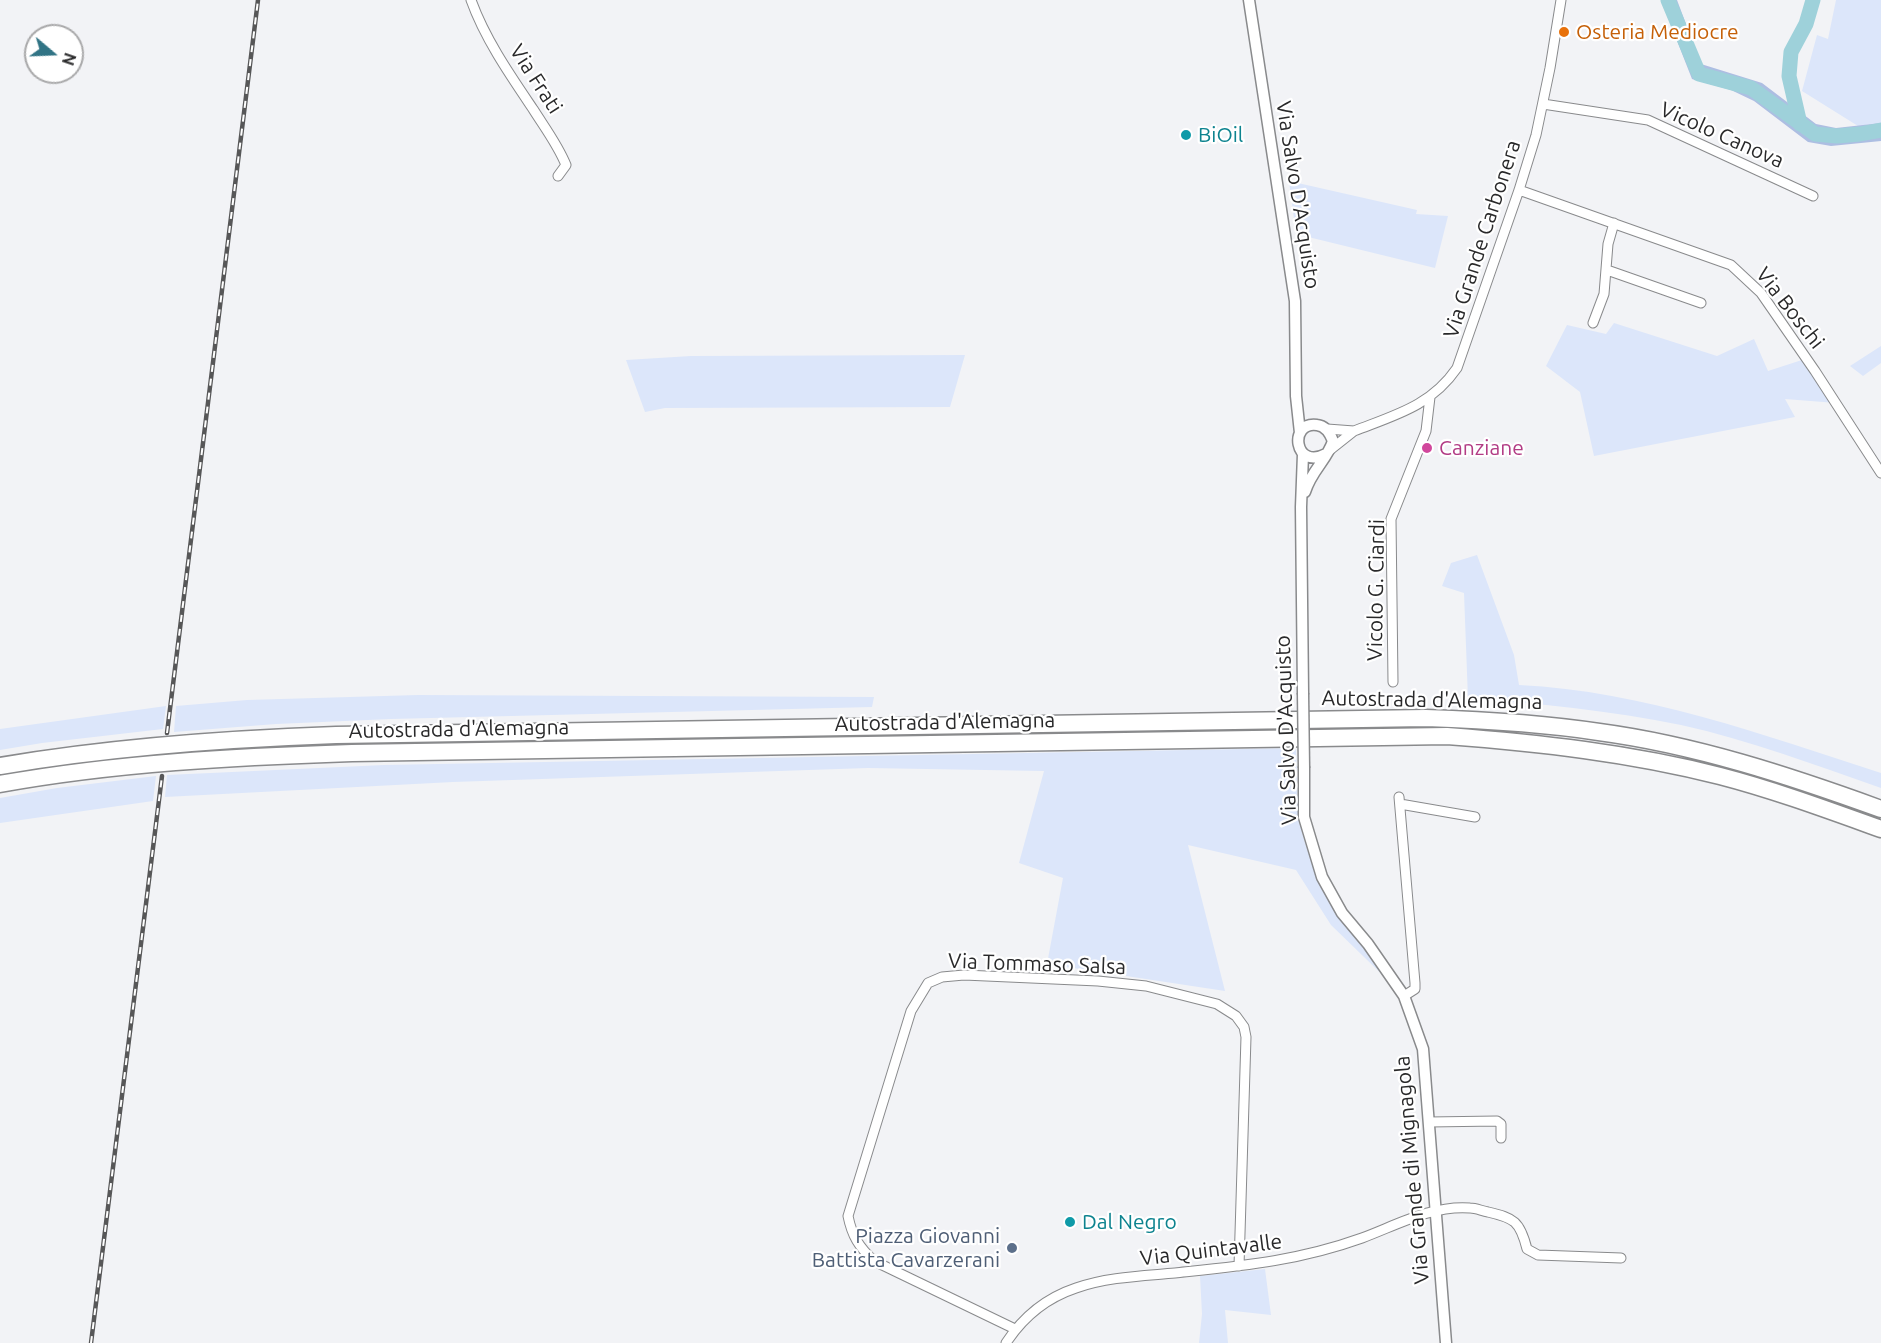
<!DOCTYPE html>
<html>
<head>
<meta charset="utf-8">
<style>
	body { margin:0 }
	#map { position:relative; width:1881px; height:1343px; overflow:hidden; background:#f2f3f6; font-family:Ubuntu,sans-serif }
	canvas { display:block }
	.north { position:absolute; left:24px; top:24px; width:60px; height:60px; box-sizing:border-box; background:#fff; border:2px solid #a9a9aa; border-radius:50%; rotate:109deg; font-size:16px; font-weight:700; line-height:24px; text-align:center; color:#29292a }
	.north::after { content:''; display:block; margin:auto; width:21px; height:27px; background:#317485; clip-path:polygon(50% 0,100% 100%,50% 72%,0 100%) }
</style>
</head>
<body>
<div id="map">
<canvas width="1881" height="1343"></canvas>
<div class="north">N</div>
</div>
<script>
const context = document.querySelector('canvas').getContext('2d');
context.lineJoin = 'round';
function paint(path, color) { context.fillStyle = color; context.fill(path, 'evenodd'); }
function strokePath(path, color, width, dash) { context.strokeStyle = color; context.lineWidth = width; context.lineCap = dash ? 'butt' : 'round'; context.setLineDash(dash || []); context.stroke(path); }
function label(font, color, halo, rows, align = 'center') {
  context.font = font + ' Ubuntu,sans-serif'; context.lineWidth = 4.5; context.setLineDash([]); context.textBaseline = 'middle'; context.strokeStyle = halo; context.fillStyle = color; for (const [text, x, y, turn = 0] of rows) {
    context.save(); context.translate(x, y); context.rotate((+turn || 0) * Math.PI / 180); context.textAlign = isNaN(turn) ? turn : align; if (halo) context.strokeText(text, 0, 0); context.fillText(text, 0, 0); context.restore();
  }
}
const green = new Path2D(`
	M1836,0H1881V123L1858,126L1802,91L1817,35L1828,39Z
	M1289,181L1417,210L1416,214L1448,216L1435,268L1296,234Z
	M1614,323L1717,356L1754,339L1768,371L1805,359L1836,403L1785,399L1795,417L1594,456L1580,392L1546,366L1567,325L1606,334Z
	M1881,346V363L1863,376L1850,366Z
	M965,355L950,407L665,408L645,412L626,360L691,356Z
	M1477,555L1514,655L1519,685C1644,691 1763,735 1881,773V788C1815,765 1749,740 1681,725C1611,711 1540,703 1468,699L1464,593L1442,586L1451,563Z
	M418,695L874,697L872,707L391,719L276,724L174,732L176,706L247,700Z
	M166,706L163,729L42,743L0,750V729Z
	M1296,748C1297,772 1296,798 1300,822C1310,883 1361,939 1396,988L1331,925L1296,870L1188,845L1225,991L1047,964L1063,878L1019,863L1044,771L868,768L453,782L165,797L167,775L384,765Z
	M156,776L153,801L0,823V798L57,788Z
	M1265,1269L1271,1315L1225,1310L1228,1343H1199L1202,1314L1200,1276Z`);
const forest = new Path2D(`
	M1661,0H1677L1701,64L1762,83L1816,124L1836,128L1881,123V141L1831,146L1808,142L1754,101L1731,90L1692,79Z`);
const river = new Path2D(`
	M1668,0L1699,74L1751,88L1815,134L1837,136L1860,134L1881,130
	M1800,124L1789,76L1791,52L1806,24L1813,0`);
const minor = new Path2D(`
	M471,0C485,39 510,75 533,109C545,128 558,145 566,165L558,176
	M1543,104L1648,120L1813,196
	M1519,190L1731,265L1761,293L1815,371L1881,473
	M1607,270L1701,303
	M1593,323L1604,294L1608,244L1614,223
	M1327,429L1354,431L1330,450
	M1354,431C1395,415 1431,406 1457,368L1519,190L1536,135L1550,68L1561,0
	M1393,682L1391,519L1426,431L1430,397
	M1399,797L1415,983V989L1404,996
	M1400,804L1475,817
	M1429,1122L1497,1121L1501,1124V1138
	M1015,1329L874,1261C859,1247 852,1236 848,1216L911,1011L928,983L942,977L964,975L1098,981L1146,986L1217,1004L1236,1016L1244,1027L1246,1037L1239,1266
	M1006,1343C1023,1317 1046,1298 1076,1288C1107,1277 1142,1276 1175,1273C1241,1266 1298,1261 1362,1238C1397,1225 1432,1205 1470,1208C1476,1208 1482,1211 1488,1212C1514,1218 1520,1221 1527,1249L1538,1255L1621,1258`);
const tertiary = new Path2D(`
	M1249,0L1295,301L1296,396L1300,433
	M1305,492C1311,471 1327,460 1333,441C1330,433 1326,426 1317,425C1288,421 1294,471 1326,454
	M1303,693L1301,507L1303,454
	M1304,768V817L1322,877L1342,913L1368,944L1404,996L1423,1049L1446,1343`);
const motorway = new Path2D(`
	M0,766C111,747 223,739 336,735L1426,718C1484,720 1541,723 1599,732C1696,745 1790,776 1881,809
	M0,784C116,763 234,757 352,753L1447,736C1539,743 1630,753 1720,776C1774,790 1828,810 1881,829`);
const rail = new Path2D(`
	M167,733L258,0
	M91,1343L162,776`);
const tertiaryBridge = new Path2D(`
	M1303,693L1304,768`);
const markers = [
	[1564,32,6,"#e8710a"],
	[1186,135,6,"#0f9aa8"],
	[1427,448,6,"#d1479c"],
	[1070,1222,6,"#0f9aa8"],
	[1012,1248,6,"#5c6f8a"]
];
const foodNames = [
	["Osteria Mediocre",1576,32]
];
const streetNames = [
	["Via Frati",536,79,57],
	["Vicolo Canova",1722,135,24],
	["Via Salvo D'Acquisto",1298,195,81],
	["Via Grande Carbonera",1482,239,-72],
	["Via Boschi",1790,308,52],
	["Vicolo G. Ciardi",1376,590,-89],
	["Autostrada d'Alemagna",1432,700,1],
	["Autostrada d'Alemagna",945,722,-1],
	["Autostrada d'Alemagna",459,729,-1],
	["Via Salvo D'Acquisto",1286,730,-92],
	["Via Tommaso Salsa",1037,964,2],
	["Via Grande di Mignagola",1412,1170,-95],
	["Via Quintavalle",1211,1250,-7]
];
const cultureNames = [
	["BiOil",1198,135],
	["Dal Negro",1082,1222]
];
const hotelNames = [
	["Canziane",1439,448]
];
const serviceNames = [
	["Piazza Giovanni",1000,1236],
	["Battista Cavarzerani",1000,1260]
];
paint(green, '#dce6fa');
paint(forest, '#adbee2');
strokePath(river, '#9ed1da', 15);
strokePath(minor, '#898a8c', 11);
strokePath(tertiary, '#898a8c', 13);
strokePath(motorway, '#898a8c', 19);
strokePath(minor, '#fff', 9);
strokePath(tertiary, '#fff', 10);
strokePath(motorway, '#fff', 16);
strokePath(rail, '#575758', 4.5);
strokePath(rail, '#fff', 2, [7]);
strokePath(tertiaryBridge, '#898a8c', 13, []);
strokePath(tertiaryBridge, '#fff', 10);
for (const [x, y, r, color] of markers) { const dot = new Path2D(); dot.arc(x, y, r, 0, 2 * Math.PI); context.fillStyle = color; context.fill(dot); strokePath(dot, '#fff', 2); }
label('21px', '#c56008', '#fff', foodNames, 'left');
label('21px', '#29292a', '#fff', streetNames);
label('21px', '#0d838f', '#fff', cultureNames, 'left');
label('21px', '#b23c85', '#fff', hotelNames, 'left');
label('21px', '#4e5e75', '#fff', serviceNames, 'right');
</script>
</body>
</html>
